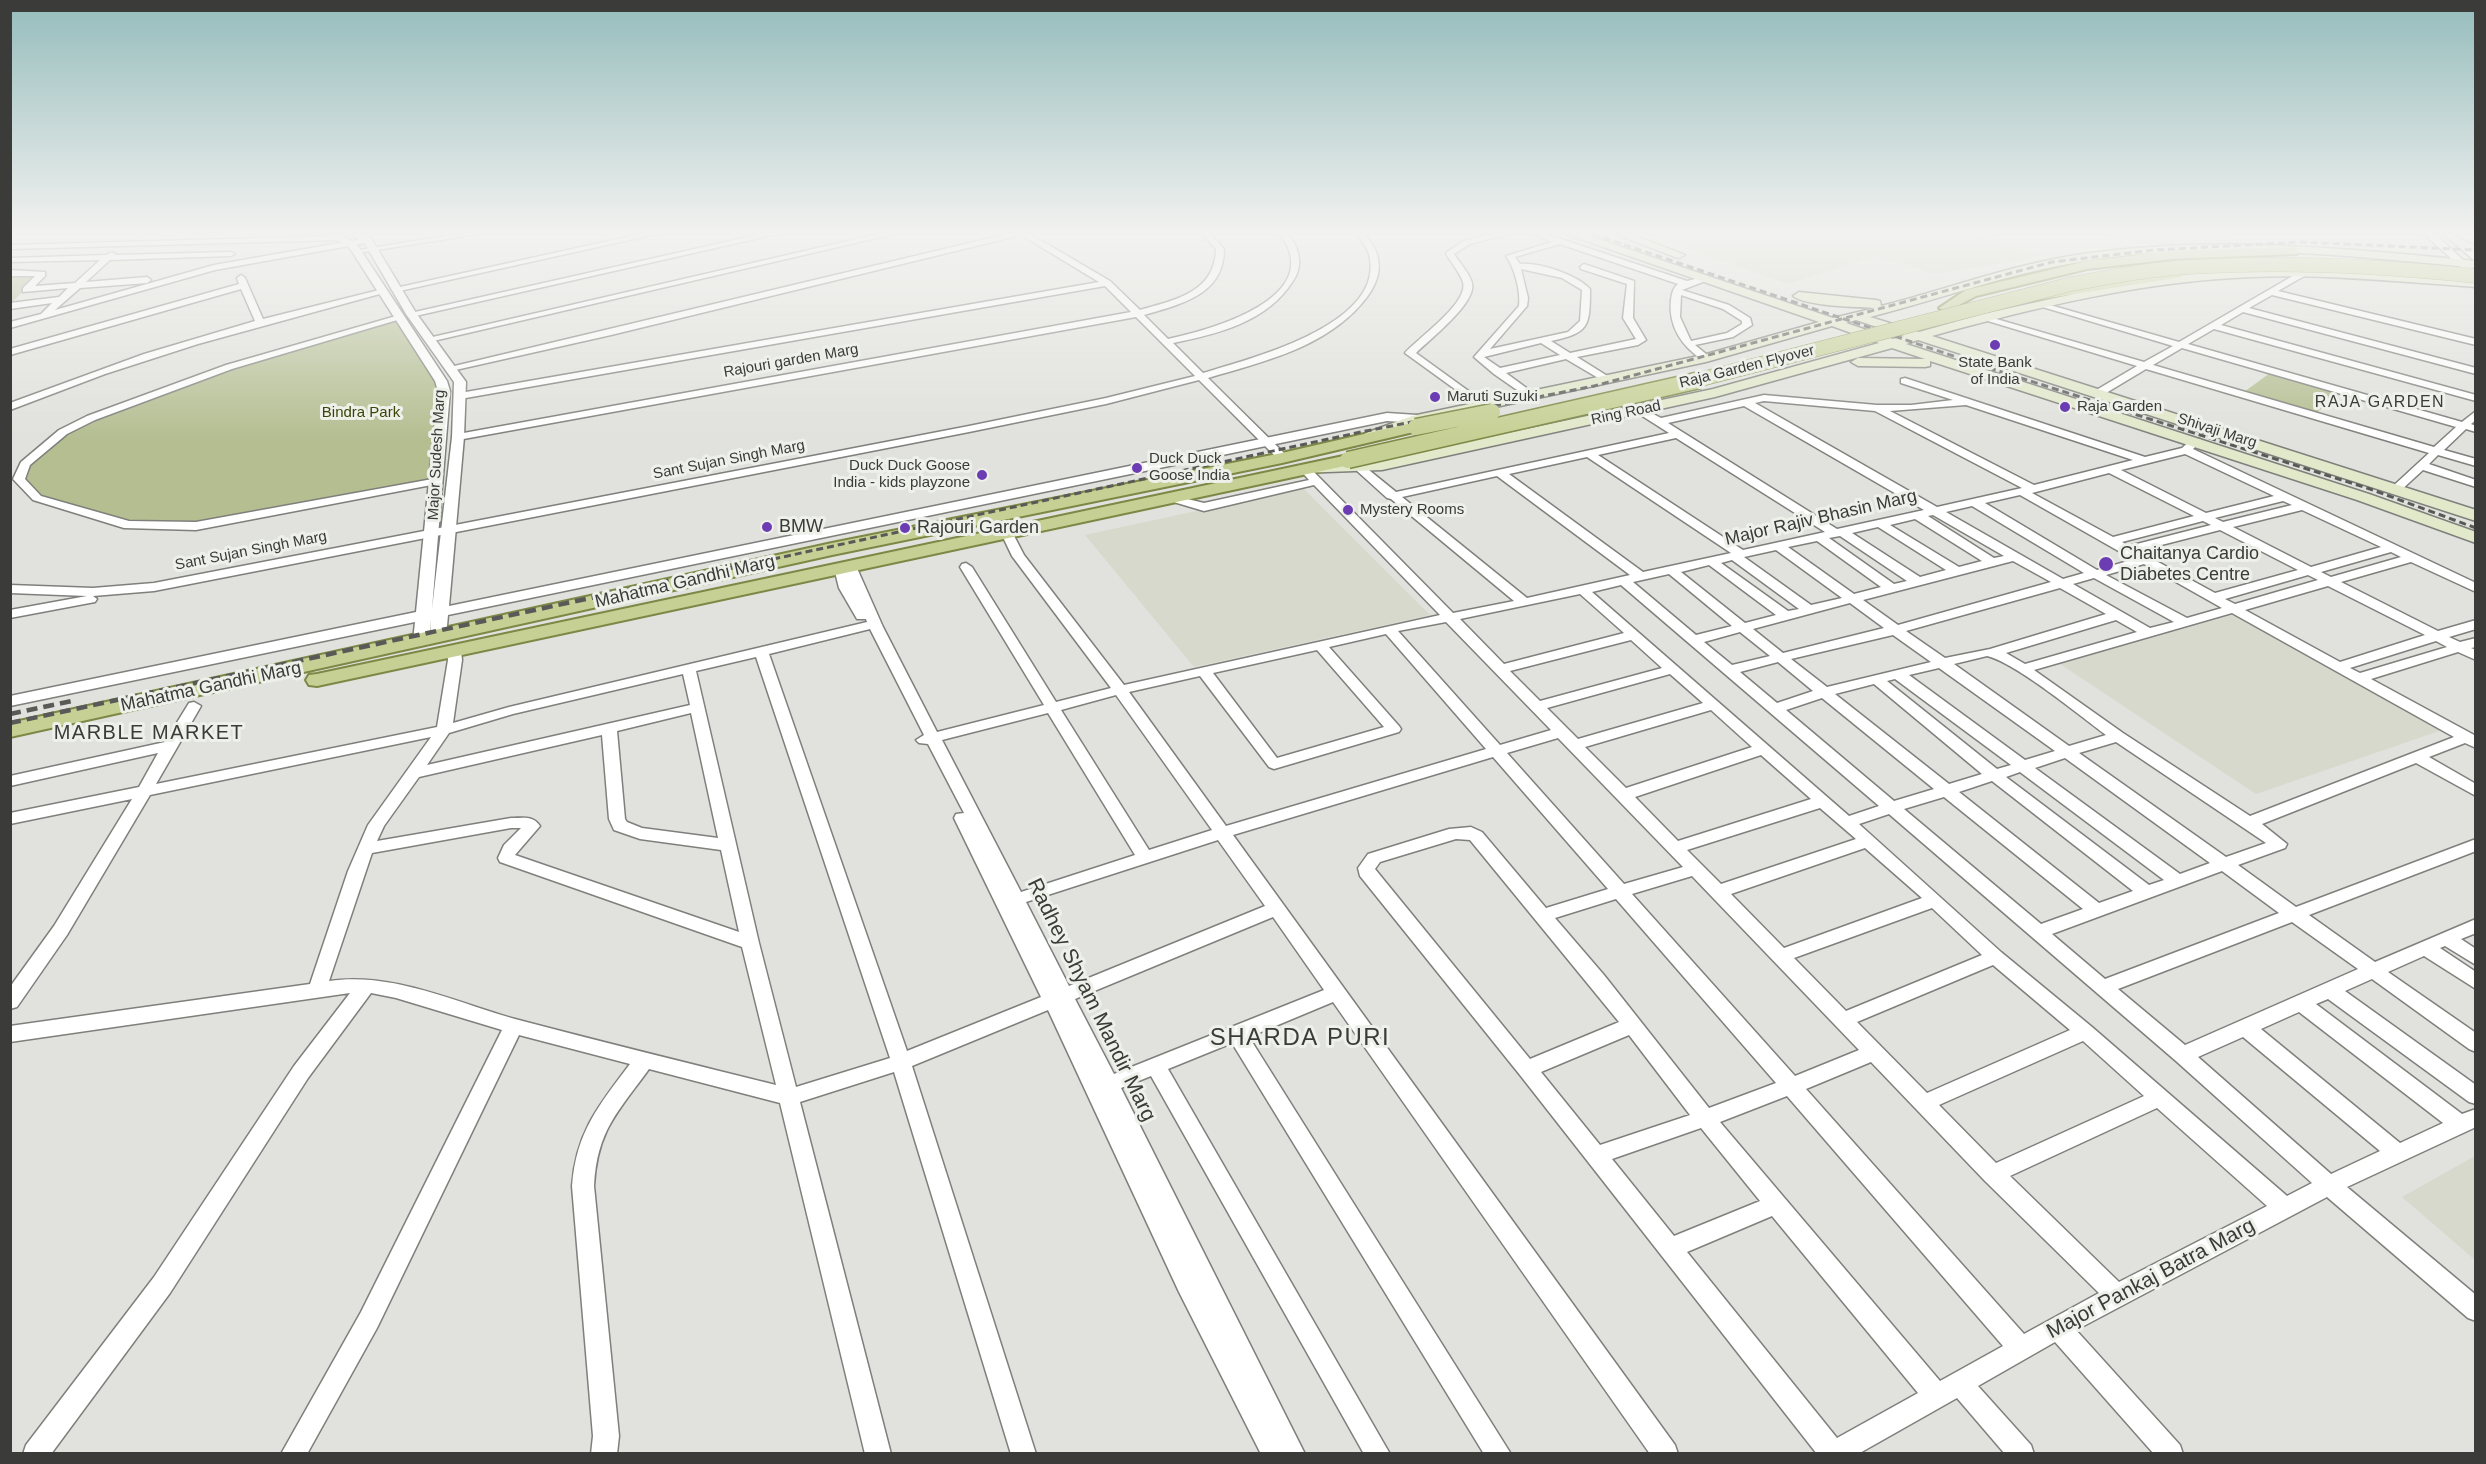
<!DOCTYPE html>
<html>
<head>
<meta charset="utf-8">
<style>
	body { margin:0 }
	#map { position:relative; width:2486px; height:1464px; overflow:hidden; background:#e1e2dd; font-family:Arial,sans-serif }
	canvas { display:block }
	.frame { position:absolute; inset:0; border:12px solid #3b3b39; pointer-events:none }
</style>
</head>
<body>
<div id="map">
<canvas width="2486" height="1464"></canvas>
<div class="frame"></div>
</div>
<script>
const context = document.querySelector('canvas').getContext('2d');
context.lineJoin = 'round';
function paint(path, color) { context.fillStyle = color; context.fill(path, 'evenodd'); }
function strokePath(path, color, width, dash) { context.strokeStyle = color; context.lineWidth = width; context.lineCap = dash ? 'butt' : 'round'; context.setLineDash(dash || []); context.stroke(path); }
function label(font, color, halo, rows, align = 'center') {
  context.font = font + ' Arial,sans-serif'; context.lineWidth = 6; context.setLineDash([]); context.textBaseline = 'middle'; context.strokeStyle = halo; context.fillStyle = color; for (const [text, x, y, turn = 0] of rows) {
    context.save(); context.translate(x, y); context.rotate((+turn || 0) * Math.PI / 180); context.textAlign = isNaN(turn) ? turn : align; if (halo) context.strokeText(text, 0, 0); context.fillText(text, 0, 0); context.restore();
  }
}
const built = new Path2D(`
	M1645,234H1982L2005,245L2040,255L2026,260L1934,274L1876,256L1788,284Z
	M2103,234H2223L2236,244H2139Z
	M1303,488L1430,615L1194,667L1085,535Z
	M2236,614L2442,730L2256,794L2060,664Z
	M2475,1156V1260L2402,1197Z`);
const green = new Path2D(`
	M11,274H42L11,303Z
	M399,318L443,386L438,481L196,526L128,525L42,500L19,479L25,464L63,432L229,367Z
	M2270,373L2341,393L2316,413L2244,392Z`);
const minor = new Path2D(`
	M457,234H479L357,253L353,251Z
	M640,234H656L395,292L391,289Z
	M761,234H777L411,317L406,314Z
	M878,234H894L429,342L424,339Z
	M1007,234H1030L1110,281L1140,310C1174,300 1215,293 1216,249L1203,234H1211L1224,249C1224,295 1181,304 1144,315L1168,339C1210,330 1328,298 1280,234H1288C1299,248 1304,265 1293,281C1267,322 1218,334 1173,343L1203,373C1249,359 1381,326 1370,259C1369,249 1362,242 1357,234H1365C1370,242 1377,249 1378,259C1381,273 1375,286 1367,297C1329,347 1265,361 1208,378L1287,456V460H1279L1199,380L1106,404L969,432L154,591L93,596L97,599L95,602L10,618V610L87,596L10,593V585L93,588L154,583L969,426L1106,398L1195,376L1136,317L458,440L453,437L458,434L1131,312L1105,286L460,399L455,396L460,393L1099,282L1021,235L611,335L451,371L446,368Z
	M1491,234H1507L1470,244L1454,254C1459,262 1470,274 1472,283C1477,303 1429,340 1416,353L1485,403V407L1481,408L1405,353C1418,338 1469,303 1463,282C1460,273 1451,262 1446,254L1447,252L1464,241Z
	M1533,234H1546L1687,281L1708,276V280L1682,290L1729,305L1750,318L1752,325L1733,337L1695,345L1711,358L1703,360C1682,347 1668,326 1671,300C1672,293 1673,288 1678,284L1560,244L1515,257L1520,264C1539,262 1577,275 1590,289C1590,327 1589,333 1551,341L1570,353L1636,339L1623,318L1627,284L1581,269L1580,267L1584,264L1634,281L1633,318L1646,340L1638,345L1577,357L1609,377L1610,379L1605,382L1566,359L1506,373L1536,395L1527,397L1494,374L1474,357L1519,306C1521,290 1514,267 1506,256L1552,242ZM1521,269L1562,278L1582,290L1580,321L1568,332L1490,349L1527,306L1528,298ZM1681,295L1723,309L1742,321V324L1727,333L1691,341L1680,317ZM1541,343L1560,355L1500,368L1484,357Z
	M334,236L338,238L337,240L10,249V245Z
	M368,238H371V242L215,270L10,328V322L41,314L52,303L10,309V303L59,297L68,288L23,292V288L35,276H10V270L45,272V276L35,286L75,283L100,260L10,262V258L106,255L112,252L116,255L231,252L235,254L231,256L110,260L86,282L147,277L151,280L147,283L80,288L55,310L214,265Z
	M2303,270L2307,273L2306,275L2278,291L2476,339V345L2272,295L2249,308L2476,368V374L2243,312L2221,325L2476,395V401L2214,329L2188,344L2462,422L2476,411V420L2471,424L2476,426V432L2466,429L2444,450L2476,459V466L2438,455L2429,464L2476,480V487L2423,470L2399,492H2391V488L2429,453L2146,369L2101,396H2093V392L2137,366L1978,318L1986,316L2144,362L2173,346L2036,305L2043,303L2179,342ZM2182,348L2456,427L2434,447L2153,365Z
	M241,275L245,278L263,319L383,289L387,292L198,344L105,374L10,410V403L144,354L255,321L241,289L10,355V349L239,284L237,278Z
	M396,316L404,318L232,369L95,420L67,434L30,465L25,479L41,496L129,521L196,522L438,478L442,479V483L196,530L124,528L33,500L13,479L21,462L59,430L87,416L226,365Z
	M1905,378L2145,457L2182,448L2192,439H2200L2201,441L2193,449L2476,583V592L2411,562L2341,582L2438,631L2476,620V629L2449,637L2460,642L2476,638V647L2471,648L2476,650V660L2458,652L2371,679L2476,736V748L2465,743L2429,757L2476,784V796L2416,763L2262,824L2287,844L2285,848L2238,865L2296,907L2476,839V851L2309,915L2375,962L2476,919V933L2461,939L2476,949V965L2445,946L2440,948L2476,972V989L2424,956L2388,972L2476,1033V1052L2469,1049L2372,979L2345,991L2476,1085V1104L2469,1102L2328,999L2316,1004L2462,1114L2476,1109V1127L2347,1187L2476,1295V1321L2468,1318L2327,1197L2076,1330L2180,1445L2183,1454H2154L2055,1342L1978,1386L2031,1445L2034,1454H2005L1957,1398L1858,1454H1817L1520,1075L1360,876L1358,868L1368,854L1449,829L1471,827L1482,832L1546,908L1608,889L1493,757L1233,835L1675,1445L1678,1454H1650L1333,1002L1249,1037L1511,1454H1484L1232,1043L1168,1069L1390,1454H1364L1151,1076L1121,1088L1305,1454H1261L1179,1292L1048,1010L912,1066L1036,1454H1011L894,1072L800,1102L891,1454H865L780,1103L649,1069C618,1112 597,1130 594,1186L619,1436L617,1454H591L593,1436L572,1186C576,1132 599,1105 630,1064L519,1035L377,1328L307,1454H281L361,1312L502,1030L396,998L371,993L308,1078L170,1293L51,1454H23L26,1445L154,1277L294,1066L350,993L10,1042V1026L310,984L348,871L368,825L431,737L150,795L67,935L17,1007L10,1009V987L54,926L132,799L10,824V813L139,787L158,753L10,786V776L165,742L189,703L194,702L201,706L156,784L437,727L448,660L447,651L454,647L461,651L462,660L453,723L509,707L867,622L866,619H857L839,588L834,568L836,565L850,562L856,566L883,627L937,732L1044,705L960,567L962,564L966,563L972,567L1056,702L1111,688L1012,556L1001,533L1003,530H1011L1024,555L1124,685L1440,615L1314,485L1204,511L1167,500V496L1171,495L1204,503L1309,480L1300,470L1302,468H1310L1453,613L1514,601L1391,499L1387,498L1356,470V466H1364L1396,492L1669,433L1636,412V408L1640,407L1661,418L1764,395L1877,405H1911L1953,400L1901,383V379ZM1764,401L1875,411L2022,488L1937,507L1755,403ZM1966,405L2133,460L2034,485L1890,411ZM1744,406L1924,510L1837,529L1668,423ZM1676,438L1825,532L1743,550L1598,455ZM2185,454L2274,496L2206,513L2121,470ZM1587,457L1731,553L1643,572L1509,474ZM2109,473L2194,516L2113,537L2032,493ZM1497,476L1630,575L1527,598L1402,497ZM2020,495L2122,553L2135,559L2097,570L1985,503ZM2283,501L2292,505L2223,522L2215,518ZM1972,506L2084,573L2063,579L1946,512ZM2302,510L2381,547L2311,567L2233,527ZM1933,515L2004,556L1994,558L1928,516ZM1915,519L1982,561L1959,567L1890,525ZM2203,521L2211,525L2129,546L2122,542ZM1878,527L1946,570L1920,577L1852,533ZM2220,530L2298,570L2215,593L2138,551ZM1840,536L1907,581L1894,584L1829,538ZM1817,541L1881,587L1854,594L1788,547ZM1776,550L1842,598L1811,605L1744,557ZM2391,552L2401,557L2331,577L2321,572ZM1732,560L1799,609L1788,611L1721,563ZM2013,561L2051,582L1898,625L1863,600ZM2144,564L2222,608L2187,618L2106,575ZM1709,565L1776,615L1745,623L1681,572ZM1669,574L1732,626L1696,635L1633,582ZM2308,575L2318,580L2235,604L2225,599ZM2094,578L2174,622L2150,628L2073,584ZM1621,585L1879,806L1849,816L1592,592ZM2328,586L2425,635L2340,662L2245,610ZM2060,588L2106,614L1990,649L1945,658L1906,631ZM1580,594L1624,633L1504,664L1460,619ZM1850,603L1884,628L1783,653L1753,629ZM2232,613L2454,737L2250,816L2123,733L2034,670ZM2116,620L2137,632L2025,664L2006,653ZM1446,622L1551,730L1500,745L1398,631ZM870,629L924,735L916,740L919,743L928,744L964,813L956,814L954,818L1041,997L907,1051L769,654ZM1740,632L1770,656L1732,665L1704,642ZM1386,634L1486,749L1226,826L1129,692L1200,676L1269,767L1274,769L1399,732L1401,729L1399,726L1329,647ZM1893,635L1931,662L1827,687L1791,659ZM1631,640L1662,668L1540,701L1510,671ZM2436,641L2447,647L2360,673L2350,668ZM1317,650L1384,727L1277,758L1213,673ZM1987,656C2016,663 2079,715 2106,735L2069,746L1954,664ZM756,657L890,1058L796,1087L759,943L696,671ZM1778,662L1813,691L1777,703L1740,672ZM1939,668L2055,751L2025,760L1909,675ZM683,674L690,705L427,765L449,733L513,714ZM1670,674L1703,703L1578,739L1547,708ZM1895,679L2011,765L1997,769L1887,681ZM1874,684L1982,774L1949,784L1835,694ZM1116,695L1212,830L1149,850L1061,710ZM1822,698L1934,789L1894,801L1786,710ZM1711,710L1752,747L1626,788L1585,747ZM691,713L718,838L642,828L627,822L625,819L617,731ZM1048,713L1135,855L1021,892L942,740ZM602,735L609,819L614,830L640,839L721,850L739,932L515,855L540,826C533,815 523,818 511,818L377,841L384,826L419,777ZM1558,738L1683,867L1624,884L1507,753ZM2116,742L2266,843L2226,857L2079,753ZM1761,755L1811,799L1678,841L1635,797ZM2065,758L2210,863L2180,874L2035,768ZM2020,772L2164,880L2149,885L2006,777ZM1992,781L2133,891L2099,903L1959,792ZM1944,797L2083,909L2041,924L1904,809ZM1820,808L1856,839L1721,884L1687,850ZM1889,814L2176,1061L2312,1183L2287,1196L2092,1027L2001,952L1859,824ZM511,828H521L504,845L498,858L500,862L742,947L776,1085C688,1063 602,1042 515,1019C454,1002 393,972 329,981L372,853ZM1456,839L1470,840L1619,1022L1530,1059L1375,869L1380,862ZM1218,840L1265,906L1069,986L1026,902ZM1865,848L1922,898L1784,948L1731,894ZM2222,871L2279,913L2105,979L2052,934ZM1692,876L1859,1050L1795,1076L1632,894ZM1616,899L1776,1083L1709,1108L1604,975L1555,918ZM1932,908L1982,955L1846,1011L1794,958ZM1273,917L1324,990L1114,1074L1075,999ZM2292,922L2358,969L2185,1045L2118,989ZM1993,965L2070,1030L1927,1093L1857,1022ZM2299,1012L2443,1123L2400,1143L2261,1029ZM1629,1035L1690,1115L1600,1145L1541,1072ZM2243,1037L2380,1151L2331,1174L2198,1057ZM2083,1041L2144,1096L1996,1163L1939,1105ZM1871,1062L1985,1181L2099,1293L2024,1334L1806,1089ZM1787,1096L2003,1346L1940,1381L1720,1122ZM2157,1108L2267,1206L2119,1282L2010,1176ZM1701,1128L1760,1201L1674,1236L1612,1159ZM1772,1216L1918,1393L1837,1438L1687,1252Z`);
const tertiary = new Path2D(`
	M327,234C341,234 351,238 360,249L447,381L450,391L432,609L452,437L454,382L406,314L364,242L349,234H363L371,238L416,313L466,382L464,437L449,606L1387,413L1417,415L1423,419L1417,423L1387,421L448,615L446,637L438,642L430,637L431,619L429,641L421,646L413,641L415,622L10,706V696L416,612L438,391L435,381L353,253L348,246Z
	M2424,234H2435L2476,272V281Z
	M2444,234H2455L2476,253V262Z`);
const secondary = new Path2D(`
	M1566,234H1583L1833,318L1875,308C1858,307 1804,306 1793,296L1799,292L1876,300L1880,301L1881,306C1944,290 2005,267 2070,256C2204,234 2341,248 2476,261V268C2341,255 2202,239 2068,264C2001,276 1937,300 1870,317L1919,332L1983,314L2128,282L2187,274L2254,269L2342,270L2476,279V287C2402,282 2327,274 2253,277C2144,281 2037,307 1932,336L2476,510V521L1918,340L1906,344L2369,494L2476,532V543L2357,500L1930,361V366L1925,367L1858,366L1851,362L1858,358L1925,359L1892,348L1715,397L1382,470L1300,473L1298,470L1306,465L1382,460L1713,389L1879,343L1832,326L1706,362L1421,423L1376,439H1366L1363,436L1366,433L1412,416L1703,355L1819,322ZM1856,320L1904,336L1893,339L1846,323Z
	M1615,234H1631L1685,255L1679,258L1675,257Z
	M2455,236L2476,246V254L2451,241V237Z`);
const primary = new Path2D(`
	M2293,247L2297,248V254L2174,259L2087,269L1976,296L1946,312L1939,308L1966,290L2087,261L2174,251Z
	M2178,270L2182,271L2184,274L2182,277L2030,301L2023,297L2030,293Z
	M1416,422L1424,427L1422,430L1282,463L832,555L10,737V723L832,543L1282,453Z
	M1348,455L1356,460L1354,464L317,686L309,685L306,680L309,675L317,674Z`);
const railFar1 = new Path2D(`
	M1593,234L1980,365L2370,489L2476,528
	M741,566L1361,432L1594,386L2052,262L2154,250L2301,242L2476,250`);
const rail = new Path2D(`
	M10,714L72,701
	M10,723L748,564`);
const primaryBridgeFar1 = new Path2D(`
	M1694,381L2071,284C2110,277 2149,269 2189,267C2285,261 2381,266 2476,276`);
const primaryBridge = new Path2D(`
	M1416,427L1492,412
	M1348,460L1700,380`);
const markers = [
	[1995,345,6,"#6c3cb3"],
	[1435,397,6,"#6c3cb3"],
	[2065,407,6,"#6c3cb3"],
	[1137,468,6,"#6c3cb3"],
	[982,475,6,"#6c3cb3"],
	[1348,510,6,"#6c3cb3"],
	[767,527,6,"#6c3cb3"],
	[905,528,6,"#6c3cb3"],
	[2106,564,8,"#6c3cb3"]
];
const farStreetnames = [
	["Rajouri garden Marg",791,361,-10],
	["Raja Garden Flyover",1747,367,-14],
	["Ring Road",1626,413,-12],
	["Shivaji Marg",2217,431,18],
	["Major Sudesh Marg",437,455,-87],
	["Sant Sujan Singh Marg",729,460,-11],
	["Sant Sujan Singh Marg",251,551,-11]
];
const farPoinames = [
	["State Bank",1995,363,"center"],
	["of India",1995,380,"center"],
	["Maruti Suzuki",1447,397],
	["Raja Garden",2077,407],
	["Duck Duck",1149,459],
	["Goose India",1149,476],
	["Duck Duck Goose",970,466,"right"],
	["India - kids playzone",970,483,"right"],
	["Mystery Rooms",1360,510]
];
const farParknames = [
	["Bindra Park",361,413]
];
const farNeighbourhoodnames = [
	["RAJA GARDEN",2380,403]
];
const streetNames = [
	["Major Rajiv Bhasin Marg",1821,518,-13],
	["Mahatma Gandhi Marg",685,582,-13],
	["Mahatma Gandhi Marg",211,687,-12]
];
const poiNames = [
	["BMW",779,527],
	["Rajouri Garden",917,528],
	["Chaitanya Cardio",2120,554],
	["Diabetes Centre",2120,575]
];
const neighbourhoodNames = [
	["MARBLE MARKET",149,733]
];
const nearStreetnames = [
	["Radhey Shyam Mandir Marg",1091,1000,64],
	["Major Pankaj Batra Marg",2151,1279,-28]
];
const nearNeighbourhoodnames = [
	["SHARDA PURI",1300,1038]
];
paint(built, '#d6d9cc');
paint(green, '#b4be91');
strokePath(minor, '#7f807c', 3);
strokePath(tertiary, '#7f807c', 3);
strokePath(secondary, '#7f807c', 3);
strokePath(primary, '#7d8846', 4);
paint(minor, '#fff');
paint(tertiary, '#fff');
paint(secondary, '#e2e8ca');
paint(primary, '#c6d094');
strokePath(railFar1, '#595a57', 3, [7, 4]);
strokePath(rail, '#595a57', 4.5, [11, 6]);
strokePath(primaryBridgeFar1, '#7d8846', 15, []);
strokePath(primaryBridge, '#7d8846', 19, []);
strokePath(primaryBridgeFar1, '#c6d094', 14);
strokePath(primaryBridge, '#c6d094', 16);
const sky = context.createLinearGradient(0, 0, 0, 439);
sky.addColorStop(0, '#95bcbc');
sky.addColorStop(0.53, '#f2f2f0');
sky.addColorStop(1, '#f2f2f000');
context.fillStyle = sky;
context.fillRect(0, 0, 2486, 439);
for (const [x, y, r, color] of markers) { const dot = new Path2D(); dot.arc(x, y, r, 0, 2 * Math.PI); context.fillStyle = color; context.fill(dot); strokePath(dot, '#eef0ea', 2); }
label('15px', '#3b3b39', '#eef0ea', farStreetnames);
label('15px', '#3b3b39', '#eef0ea', farPoinames, 'left');
label('15px', '#3c4408', '#eef0ea', farParknames);
context.letterSpacing = '1.5px';
label('16px', '#3b3b39', '#eef0ea', farNeighbourhoodnames);
context.letterSpacing = '0px';
label('18px', '#3b3b39', '#eef0ea', streetNames);
label('18px', '#3b3b39', '#eef0ea', poiNames, 'left');
context.letterSpacing = '1.5px';
label('20px', '#3b3b39', '#eef0ea', neighbourhoodNames);
context.letterSpacing = '0px';
label('21px', '#3b3b39', '#eef0ea', nearStreetnames);
context.letterSpacing = '1.5px';
label('24px', '#3b3b39', '#eef0ea', nearNeighbourhoodnames);
context.letterSpacing = '0px';
</script>
</body>
</html>
